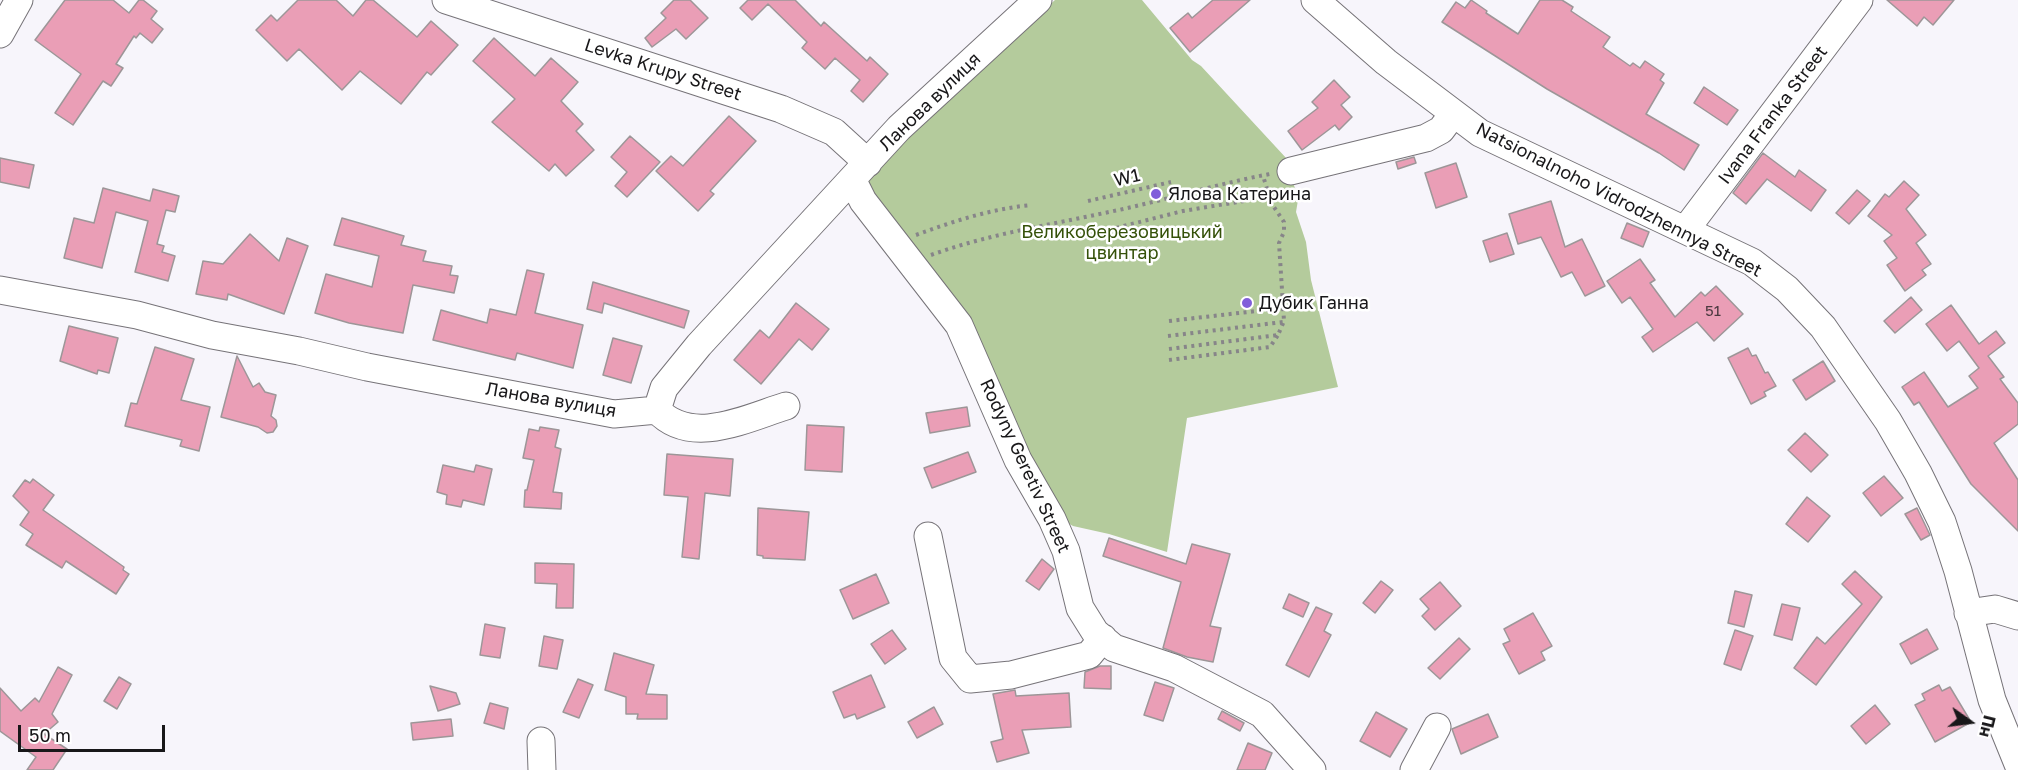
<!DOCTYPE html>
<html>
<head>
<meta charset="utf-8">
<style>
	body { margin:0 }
	#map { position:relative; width:2018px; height:770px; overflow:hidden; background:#f7f5fb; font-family:"Golos Text",sans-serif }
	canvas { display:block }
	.north { position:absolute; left:1940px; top:692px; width:60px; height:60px; -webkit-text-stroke:4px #fff; paint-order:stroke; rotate:104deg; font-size:16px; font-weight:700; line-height:24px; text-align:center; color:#181719 }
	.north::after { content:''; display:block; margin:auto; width:21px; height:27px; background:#181719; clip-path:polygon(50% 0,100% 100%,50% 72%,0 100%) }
	.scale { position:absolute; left:18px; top:725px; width:147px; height:27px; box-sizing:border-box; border:3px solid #181719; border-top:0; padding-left:8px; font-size:18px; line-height:21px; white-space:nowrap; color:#181719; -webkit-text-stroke:4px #fff; paint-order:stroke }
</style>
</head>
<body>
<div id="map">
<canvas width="2018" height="770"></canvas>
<div class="north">Пн</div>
<div class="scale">50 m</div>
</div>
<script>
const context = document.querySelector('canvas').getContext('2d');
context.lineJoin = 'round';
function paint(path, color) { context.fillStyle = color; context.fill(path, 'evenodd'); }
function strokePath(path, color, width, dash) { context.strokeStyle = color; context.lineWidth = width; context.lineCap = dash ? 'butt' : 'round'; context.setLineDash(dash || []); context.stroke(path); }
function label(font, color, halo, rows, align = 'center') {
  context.font = font + ' "Golos Text",sans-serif'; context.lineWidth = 5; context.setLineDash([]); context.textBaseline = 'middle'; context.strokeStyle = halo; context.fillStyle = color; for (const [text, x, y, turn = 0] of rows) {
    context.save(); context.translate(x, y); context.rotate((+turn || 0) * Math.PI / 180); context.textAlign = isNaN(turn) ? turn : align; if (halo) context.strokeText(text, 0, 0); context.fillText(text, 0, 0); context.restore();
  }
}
const green = new Path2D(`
	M1055,0H1142L1192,60L1201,66L1287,159L1298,200L1296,212L1306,242L1311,280L1338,387L1187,418L1167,552L1109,534L1073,526L1059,518L866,185L871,173L975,72Z`);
const building = new Path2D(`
	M65,0H113L129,13L139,0H143L157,11L151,19L163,29L152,43L140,33L136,38L134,36L116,64L123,68L111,86L103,81L73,125L55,113L81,74L35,40Z
	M298,0H336L353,16L366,0H373L417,37L431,21L458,45L431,75L427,72L401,104L360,71L342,90L299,49L287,61L256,30L271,15L277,21Z
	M674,0H690L708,18L686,39L676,29L652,47L645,38L666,18L661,13Z
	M748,0H795L821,26L824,22L867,61L870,57L888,74L863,102L851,91L860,80L835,58L825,69L802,48L807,42L768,4L752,20L740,8Z
	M1213,0H1250L1190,52L1170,28L1188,13L1192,18Z
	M1471,0L1487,11L1486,13L1518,34L1540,0H1562L1573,7L1571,11L1610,37L1603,47L1630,66L1633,63L1640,68L1645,61L1664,74L1660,80L1664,83L1646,114L1699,145L1684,170L1659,153L1547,89L1442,22L1456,2L1465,8Z
	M1887,0H1954L1933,25L1924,17L1917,26Z
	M494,38L535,76L551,58L578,82L561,101L583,124L576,131L594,150L566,176L555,164L549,171L492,122L515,99L473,61Z
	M1334,80L1350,97L1341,105L1352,117L1339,130L1335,125L1302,150L1288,131L1318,108L1312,102Z
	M1704,87L1738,110L1727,125L1694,103Z
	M729,116L756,141L710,191L714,194L698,211L656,171L671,156L683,166Z
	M630,136L660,162L627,197L615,186L627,172L611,157Z
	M1763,153L1795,177L1799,170L1826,190L1811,211L1767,179L1746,204L1733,193Z
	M1414,157L1416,163L1398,169L1396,162Z
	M0,158L34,165L29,188L0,182Z
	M1456,163L1467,197L1436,208L1425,173Z
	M1904,181L1919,195L1906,209L1926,235L1916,243L1931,264L1922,270L1926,275L1905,291L1887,265L1897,258L1884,241L1892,235L1868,216L1885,194L1889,197Z
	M103,188L150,201L153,189L179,196L175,212L166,210L157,244L164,246L162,252L175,256L168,281L135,272L148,221L116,212L102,268L64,258L74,218L94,223Z
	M1857,190L1870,201L1849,224L1836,213Z
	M1551,201L1565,247L1582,239L1605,286L1585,296L1572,272L1561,277L1541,237L1518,244L1509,214Z
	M342,218L404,236L401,245L426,251L423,261L452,266L450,275L458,276L454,293L413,285L403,333L349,323L315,313L326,274L372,287L379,256L334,245Z
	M1627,223L1649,232L1643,247L1621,238Z
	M1507,233L1514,254L1490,262L1483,241Z
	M250,234L279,261L287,238L308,246L284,314L228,294L227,300L196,294L203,261L223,264Z
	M1640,259L1655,280L1650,283L1675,317L1701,292L1705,296L1716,286L1743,314L1714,341L1697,322L1653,352L1642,337L1653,329L1630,297L1622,303L1607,281Z
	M527,270L544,274L535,313L583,325L573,368L517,353L515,360L433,340L441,310L487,323L490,309L516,315Z
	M593,282L689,311L684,328L604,303L602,313L587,309Z
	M1911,297L1922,310L1895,333L1884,321Z
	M796,303L829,329L812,350L799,339L761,384L734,360L760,330L769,338Z
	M1951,305L1979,344L1996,331L2005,343L1988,356L2004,377L2000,379L2018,403V424L1994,443L2018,480V531L1971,484L1919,402L1914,405L1902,387L1924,372L1948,407L1978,388L1969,376L1979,368L1959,341L1947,351L1926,324Z
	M69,326L118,338L109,373L98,370L97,374L60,361Z
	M613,338L642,346L631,383L603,375Z
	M155,347L194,359L181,400L210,407L199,451L180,446L182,440L125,426L131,403L137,404Z
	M1748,348L1752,356L1756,355L1765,373L1768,372L1776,386L1764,392L1766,396L1751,404L1728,358Z
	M237,356L253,387L259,383L265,392L276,395L271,416L276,420L277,426L273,432L267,433L258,427L221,417Z
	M1823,361L1835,381L1806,400L1793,380Z
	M967,407L970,426L930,433L926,413Z
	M807,425L844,427L842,472L805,470Z
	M540,427L559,430L555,447L561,449L553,492L562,493L561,509L524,507L525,490H527L534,460L523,458L529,429L539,431Z
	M1805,433L1828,455L1811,472L1788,450Z
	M968,452L976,472L932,488L924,468Z
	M667,454L733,459L730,496L705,493L699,559L682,557L688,497L664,495Z
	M443,465L474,472L476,465L492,469L484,505L463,500L461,507L446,504L447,495L437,492Z
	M1884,476L1903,498L1881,516L1863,493Z
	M33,479L54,495L43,510L124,567L123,570L129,574L116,594L66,561L62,568L26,545L33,534L20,525L29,512L13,496L25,480L30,483Z
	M1807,497L1830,516L1808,542L1786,524Z
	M758,508L809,512L805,560L763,558V556L757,555Z
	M1917,508L1930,535L1921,540L1905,514Z
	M1109,538L1186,564L1192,544L1230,554L1210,626L1221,628L1213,662L1187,657L1163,648L1181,582L1103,556Z
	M1042,559L1054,569L1039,590L1026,581Z
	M535,563L574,564L573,608H556L557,584L535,583Z
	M1855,571L1882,597L1816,685L1794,668L1817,637L1825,644L1862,604L1842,584Z
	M876,574L889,603L853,619L840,590Z
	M1381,581L1393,590L1375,613L1363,603Z
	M1440,582L1461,606L1435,630L1422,616L1429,609L1420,599Z
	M1735,591L1752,595L1744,627L1728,623Z
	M1289,594L1309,603L1303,617L1283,608Z
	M1782,604L1800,608L1792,640L1774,635Z
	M1316,607L1332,614L1324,631L1331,635L1309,677L1286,665Z
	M1533,613L1552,646L1541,652L1545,660L1519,674L1503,644L1510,641L1504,629Z
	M485,624L505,628L500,658L480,655Z
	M1927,629L1938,649L1911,664L1900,644Z
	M892,630L906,649L885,664L871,644Z
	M1735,630L1753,636L1741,670L1724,664Z
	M544,636L563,640L557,669L539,666Z
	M1459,638L1470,649L1440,679L1428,668Z
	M614,653L654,665L646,694L667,695V719H637L638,714H626V697L605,690Z
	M1100,666H1111V689L1084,688L1085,672Z
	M58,667L72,675L52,714L58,722L44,734L67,749L53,770H27L36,757L0,731V688L21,711L35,698L39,702Z
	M871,675L885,707L857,719L855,714L844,718L833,692Z
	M119,677L131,684L117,709L104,701Z
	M578,679L593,685L579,718L563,712Z
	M1155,682L1174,688L1163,721L1144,715Z
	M1939,685L1942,691L1950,687L1971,722L1935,742L1915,705L1925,700L1922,694Z
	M430,686L456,693L460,704L438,711Z
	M1015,690L1016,696L1069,693L1071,727L1022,730L1029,753L997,762L991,742L1003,739L993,694Z
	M490,703L508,708L504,729L484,723Z
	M1875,705L1890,724L1866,744L1851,726Z
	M934,707L943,724L917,738L908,722Z
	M1222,711L1244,723L1240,731L1218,719Z
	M1376,712L1407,729L1390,757L1360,741Z
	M1488,714L1498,737L1461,754L1452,729Z
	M451,719L453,736L413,740L411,723Z
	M1248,743L1272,753L1265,770H1237Z`);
const path = new Path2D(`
	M1088,201L1171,182
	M916,235C954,221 991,209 1031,205
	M1080,237L1183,211L1244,201
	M931,255C989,234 1049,225 1109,212C1163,201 1216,184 1270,174
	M1169,321L1283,308
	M1168,336L1283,322
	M1169,349L1278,335L1284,321L1279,243L1284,232V222L1272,204L1263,176
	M1169,360L1270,347L1278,335`);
const minor = new Path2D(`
	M446,0L781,109L834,132L868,163
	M1315,0L1386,62L1480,133L1752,262L1787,289L1823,327L1888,421L1918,473L1942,522L1958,571L1992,700L2018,764
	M0,34L19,0
	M1291,171L1426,138L1441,130L1453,114
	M853,181L863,201L959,325L1018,460L1052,519L1066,551L1080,608L1095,632L1114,648L1174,668L1262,714L1312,770
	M1686,229L1859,0
	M0,290L137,315L212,335L299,351L367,367L614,414L657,410L664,388L699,345L899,128L1038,0
	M657,410C691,447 747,418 786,406
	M928,536L953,658L970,679L1011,675L1089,655L1103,638
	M1968,613L1995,609L2018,616
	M541,741L542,770
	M1414,770L1437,727`);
const markers = [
	[1156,194,6,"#815fda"],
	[1247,303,6,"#815fda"]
];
const numberNames = [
	["51",1713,311]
];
const streetNames = [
	["Levka Krupy Street",663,70,18],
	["Ланова вулиця",930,102,-44],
	["Ivana Franka Street",1773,115,-53],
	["W1",1127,178,-13],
	["Natsionalnoho Vidrodzhennya Street",1619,200,27],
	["Ланова вулиця",551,400,10],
	["Rodyny Geretiv Street",1025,466,65]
];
const poiNames = [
	["Ялова Катерина",1168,194],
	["Дубик Ганна",1259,303]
];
const parkNames = [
	["Великоберезовицький",1122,232],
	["цвинтар",1122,253]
];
paint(green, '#b4cb9c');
paint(building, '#ea9eb6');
strokePath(building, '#9d9698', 1.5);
strokePath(minor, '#767378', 29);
strokePath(path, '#878589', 4, [3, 4.5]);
strokePath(minor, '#fff', 27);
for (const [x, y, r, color] of markers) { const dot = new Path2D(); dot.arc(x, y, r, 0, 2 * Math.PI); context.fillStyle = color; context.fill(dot); strokePath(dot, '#fff', 2); }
label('15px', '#4c3940', null, numberNames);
label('18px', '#181719', '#fff', streetNames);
label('18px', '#181719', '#fff', poiNames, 'left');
label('18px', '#355109', '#fff', parkNames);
</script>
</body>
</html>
